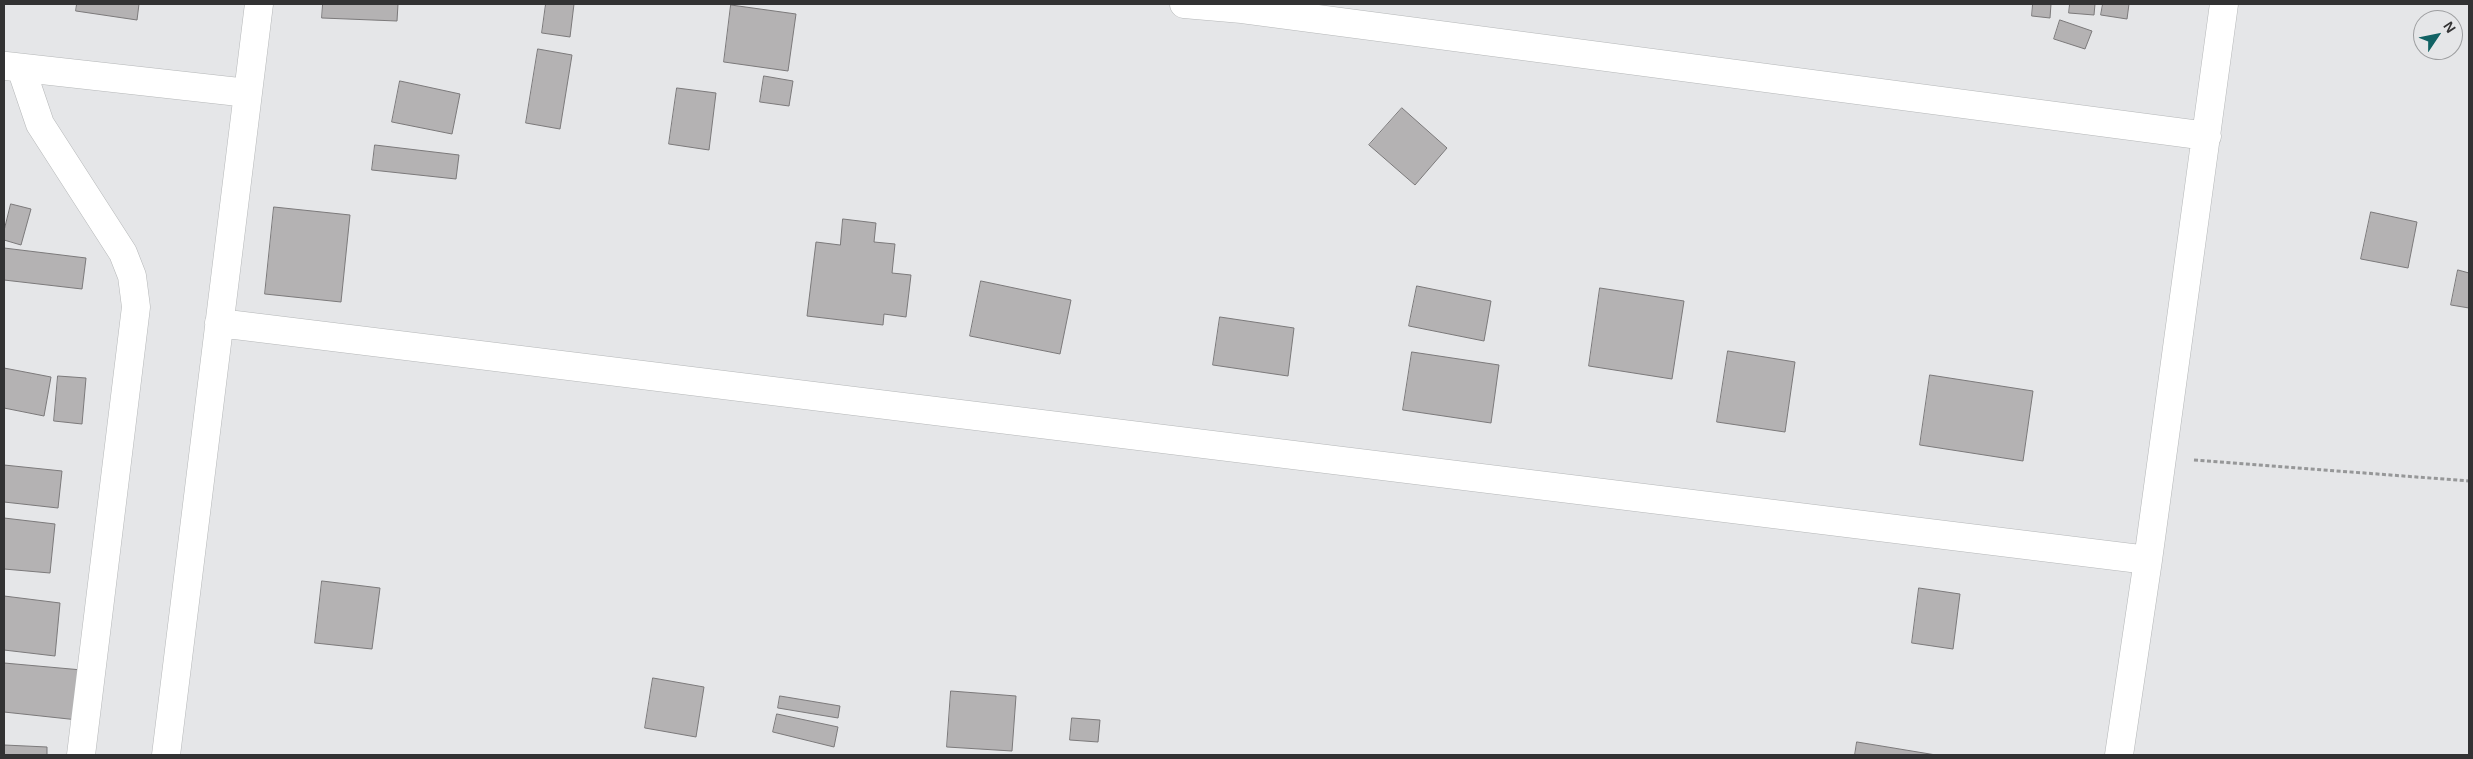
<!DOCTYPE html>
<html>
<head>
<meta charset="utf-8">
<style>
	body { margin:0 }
	#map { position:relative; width:2473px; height:759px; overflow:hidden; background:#e5e6e8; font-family:Helvetica,sans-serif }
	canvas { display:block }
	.frame { position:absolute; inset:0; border:5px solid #323233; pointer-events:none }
	.north { position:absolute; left:2413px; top:10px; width:50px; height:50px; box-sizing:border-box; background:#e5e6e8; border:1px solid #9d9ea0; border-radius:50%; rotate:56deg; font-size:14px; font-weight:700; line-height:20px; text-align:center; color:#323233 }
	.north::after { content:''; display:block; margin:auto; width:18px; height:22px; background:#116264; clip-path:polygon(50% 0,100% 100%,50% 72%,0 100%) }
</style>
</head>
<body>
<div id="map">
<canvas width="2473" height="759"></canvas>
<div class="frame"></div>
<div class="north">N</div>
</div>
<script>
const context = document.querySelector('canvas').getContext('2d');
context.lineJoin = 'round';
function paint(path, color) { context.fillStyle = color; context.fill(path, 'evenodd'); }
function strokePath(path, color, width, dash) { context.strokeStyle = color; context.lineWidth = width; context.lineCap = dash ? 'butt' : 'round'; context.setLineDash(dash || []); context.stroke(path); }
const building = new Path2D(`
	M77,4H139L137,20L76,11Z
	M323,4H398L397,21L322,18Z
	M546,4H574L570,37L542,33Z
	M2033,4H2051L2050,18L2032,16Z
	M2070,4H2095L2094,15L2069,13Z
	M2103,4H2129L2127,19L2101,15Z
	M731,5L796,14L788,71L724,62Z
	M2060,20L2092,31L2085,49L2054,39Z
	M538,49L572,55L560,129L526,123Z
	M764,76L793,81L789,106L760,102Z
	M400,81L460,94L452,134L392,122Z
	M677,88L716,93L709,150L669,144Z
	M1402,108L1447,148L1415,185L1369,145Z
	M375,145L459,155L456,179L372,170Z
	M11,204L31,209L21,245L4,240V231Z
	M274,207L350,215L341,302L265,294Z
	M2371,212L2417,222L2408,268L2361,259Z
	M843,219L876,223L874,242L895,244L892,273L911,275L906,317L884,314L883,325L807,316L816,242L840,245Z
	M4,248L86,258L82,289L4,280Z
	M2458,270L2469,273V308L2451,305Z
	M981,281L1071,300L1060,354L970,336Z
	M1417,286L1491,301L1484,341L1409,326Z
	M1600,288L1684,301L1672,379L1589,366Z
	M1220,317L1294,328L1288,376L1213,365Z
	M1728,351L1795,362L1785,432L1717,422Z
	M1412,352L1499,365L1491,423L1403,410Z
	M4,368L51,377L44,416L4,408Z
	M1930,375L2033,391L2023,461L1920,445Z
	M58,376L86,378L82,424L54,421Z
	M4,465L62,471L58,508L4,502Z
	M4,518L55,524L50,573L4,569Z
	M322,581L380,588L372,649L315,643Z
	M1919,588L1960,594L1953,649L1912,643Z
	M4,596L60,603L55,656L4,650Z
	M4,663L82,670L78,720L4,712Z
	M653,678L704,687L696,737L645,728Z
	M951,691L1016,696L1012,751L947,747Z
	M780,696L840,706L838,718L778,708Z
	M777,714L838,727L834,747L773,732Z
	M1072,718L1100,720L1098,742L1070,740Z
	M1857,742L1936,755H1855Z
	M4,745L47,747V755H4Z`);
const path = new Path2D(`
	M2194,460L2469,481`);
const minor = new Path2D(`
	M1184,4L1242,9L2207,136
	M6,66L248,93
	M21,68L40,124L123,253L132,276L136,307L81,755
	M219,323L2148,560
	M166,755L259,4
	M2119,755L2148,560L2224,4`);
paint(building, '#b4b2b3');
strokePath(building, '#7b797a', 1);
strokePath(minor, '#b5b7b8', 29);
strokePath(path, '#969798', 3, [4, 2.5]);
strokePath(minor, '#fff', 28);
</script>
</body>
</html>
